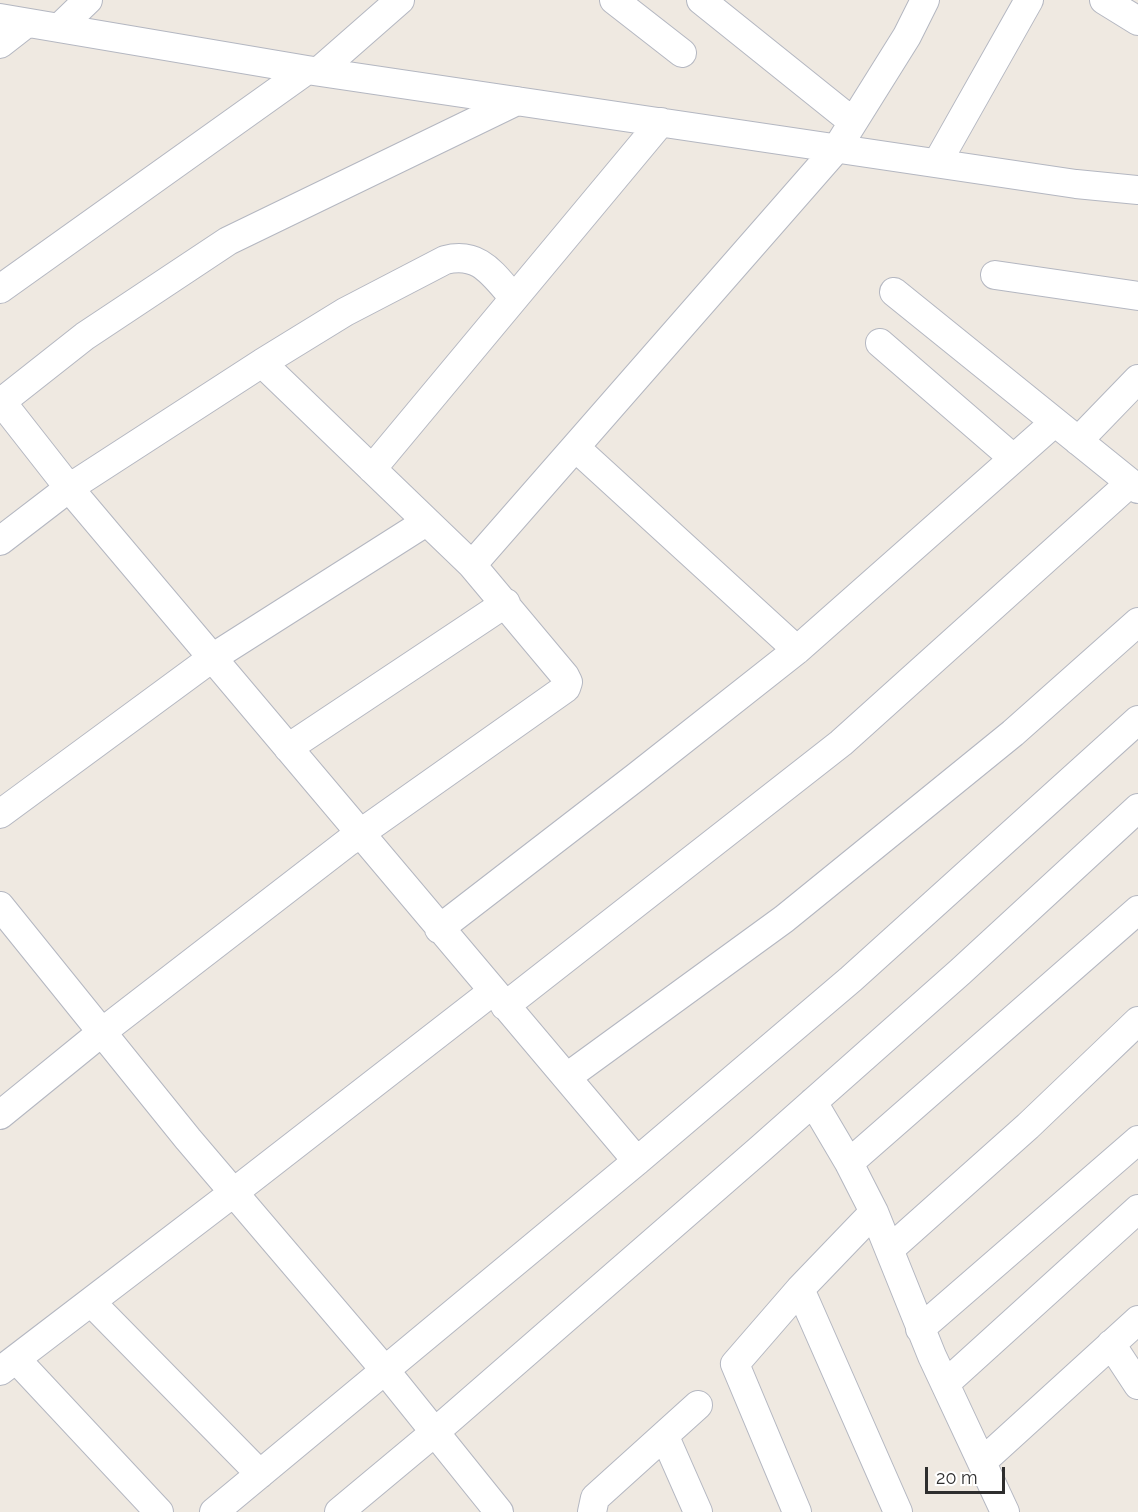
<!DOCTYPE html>
<html>
<head>
<meta charset="utf-8">
<style>
	body { margin:0 }
	#map { position:relative; width:1138px; height:1512px; overflow:hidden; background:#efe9e1; font-family:Raleway,sans-serif }
	canvas { display:block }
	.scale { position:absolute; left:925px; top:1467px; width:80px; height:27px; box-sizing:border-box; border:3px solid #2e2e2e; border-top:0; padding-left:8px; font-size:18px; line-height:21px; white-space:nowrap; color:#2e2e2e; -webkit-text-stroke:4px #fff; paint-order:stroke }
</style>
</head>
<body>
<div id="map">
<canvas width="1138" height="1512"></canvas>
<div class="scale">20 m</div>
</div>
<script>
const context = document.querySelector('canvas').getContext('2d');
context.lineJoin = 'round';
function strokePath(path, color, width, dash) { context.strokeStyle = color; context.lineWidth = width; context.lineCap = dash ? 'butt' : 'round'; context.setLineDash(dash || []); context.stroke(path); }
const minor = new Path2D(`
	M614,0L682,53
	M701,0L853,122
	M1104,0L1138,21
	M0,18L307,70L1076,184L1138,190
	M60,27L88,0
	M0,44L27,23
	M319,71L400,0
	M937,163L1029,0
	M995,275L1138,296
	M0,289L307,70
	M894,292L1138,489
	M880,343L1013,458
	M0,400L69,488L637,1161
	M0,403L85,336L228,241L517,101
	M1078,441L1138,379
	M576,448L797,650
	M372,469L661,122
	M0,541L69,488L262,363L345,312L445,260C480,251 493,275 514,298
	M472,565L837,148L907,36L925,0
	M288,748L506,603
	M0,814L212,658L426,522
	M0,906L188,1139L384,1369L499,1512
	M439,929L636,777L797,650L1055,422
	M505,1006L841,743L1130,483
	M567,1077L784,919L1013,733L1138,622
	M813,1102L849,1163L874,1212L932,1356L1005,1512
	M0,1115L102,1032L348,842L566,688L568,682L565,676L472,565L262,363
	M849,1163L1138,910
	M890,1249L1028,1126L1138,1021
	M800,1289L898,1512
	M91,1302L260,1474
	M920,1329L1138,1140
	M1111,1344L1138,1385
	M16,1359L159,1512
	M0,1371L233,1193L493,991
	M945,1384L1138,1209
	M665,1437L698,1512
	M982,1462L1138,1320
	M214,1512L637,1161L851,979L1138,720
	M339,1512L435,1432L759,1150L960,972L1138,808
	M592,1512L595,1498L698,1405
	M797,1512L735,1364L800,1289L874,1212`);
strokePath(minor, '#b4b7c1', 30);
strokePath(minor, '#fff', 28);
</script>
</body>
</html>
